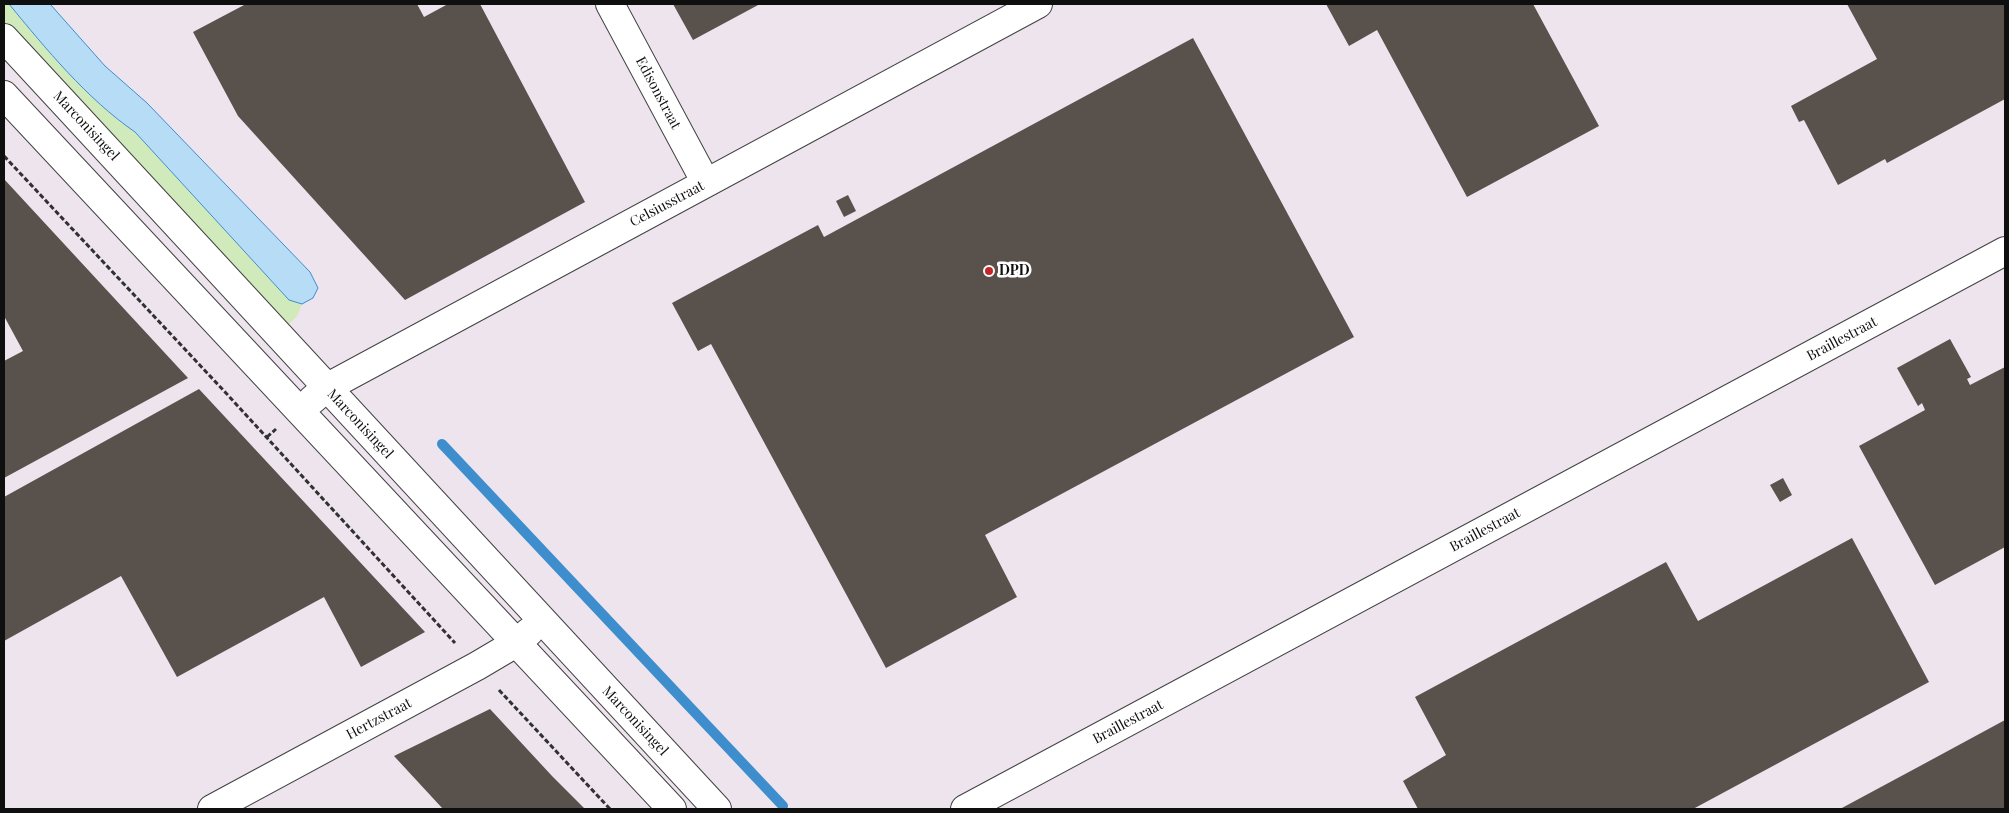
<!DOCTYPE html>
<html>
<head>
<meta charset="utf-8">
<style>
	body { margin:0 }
	#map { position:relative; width:2009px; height:813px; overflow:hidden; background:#fffdf2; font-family:"Playfair Display",serif }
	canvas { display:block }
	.frame { position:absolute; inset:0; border:5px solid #0f0f0f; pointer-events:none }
</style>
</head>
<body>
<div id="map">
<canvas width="2009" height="813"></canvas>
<div class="frame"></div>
</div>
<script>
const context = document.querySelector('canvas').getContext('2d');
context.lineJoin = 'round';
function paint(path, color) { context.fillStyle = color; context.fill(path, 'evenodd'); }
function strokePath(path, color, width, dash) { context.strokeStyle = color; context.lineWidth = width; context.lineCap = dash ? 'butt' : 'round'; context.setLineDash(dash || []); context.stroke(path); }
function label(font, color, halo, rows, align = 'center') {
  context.font = font + ' "Playfair Display",serif'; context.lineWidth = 5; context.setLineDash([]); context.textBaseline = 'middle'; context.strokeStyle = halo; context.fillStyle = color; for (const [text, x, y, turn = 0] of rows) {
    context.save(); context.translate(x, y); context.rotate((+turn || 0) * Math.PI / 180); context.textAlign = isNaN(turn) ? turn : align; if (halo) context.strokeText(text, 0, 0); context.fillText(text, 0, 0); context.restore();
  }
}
const industrial = new Path2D(`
	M4,4H2005V809H4Z`);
const green = new Path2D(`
	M4,4H9C46,49 87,99 135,132L289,300L302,304L297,316L285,328L4,24Z`);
const water = new Path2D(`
	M9,4H50L105,66L147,103L310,272L318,288L313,298L302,304L289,300L135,132C87,99 46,49 9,4Z`);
const stream = new Path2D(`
	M442,444L783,806`);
const building = new Path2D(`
	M246,4H417L424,17L448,4H480L585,202L405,300L238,116L193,32Z
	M673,4H760L693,40Z
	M1326,4H1533L1599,126L1467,197L1377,30L1349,46Z
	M1847,4H2005V99L1887,163L1885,159L1838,185L1804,120L1799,122L1791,106L1877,59Z
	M1193,38L1354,337L985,535L1017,597L886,668L711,344L698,351L672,303L818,225L824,237Z
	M4,179L188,378L4,478V361L23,351L4,316Z
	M848,195L856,211L844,217L836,201Z
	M1950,339L1971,377L1967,379L1970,385L2005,367V547L1935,585L1859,446L1925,410L1922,403L1918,406L1897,368Z
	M199,389L425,632L361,667L324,597L177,677L121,576L4,641V497Z
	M1783,478L1792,495L1780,502L1770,485Z
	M1852,538L1929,682L1693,809H1418L1403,781L1446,755L1415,697L1666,562L1698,621Z
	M490,709L552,776L585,809H443L394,756Z
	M2005,720V809H1840L1920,766Z`);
const path = new Path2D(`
	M4,156L225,392L455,643
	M267,437L276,429
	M499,690L610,809`);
const street = new Path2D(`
	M610,4L706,183
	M4,38L717,809
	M4,95L672,809
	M312,400L326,388L1038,4
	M212,809L477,666L516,643L529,632
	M965,809L2005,251`);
const markers = [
	[989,271,5,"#bf2729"]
];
const streetNames = [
	["Edisonstraat",658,93,62],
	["Marconisingel",86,126,47],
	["Celsiusstraat",667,204,-28],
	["Braillestraat",1842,339,-28],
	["Marconisingel",360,424,47],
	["Braillestraat",1485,530,-28],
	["Hertzstraat",379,719,-28],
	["Marconisingel",635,721,47],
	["Braillestraat",1128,722,-28]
];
const poiNames = [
	["DPD",999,271]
];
paint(industrial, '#ede4ee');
paint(green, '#d1eabb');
paint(water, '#b7dcf6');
strokePath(water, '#3e8ecd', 1);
strokePath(stream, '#3e8ecd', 10);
paint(building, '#58514c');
strokePath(street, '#424242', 30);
strokePath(path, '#313131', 3, [5, 2.5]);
strokePath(street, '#fff', 28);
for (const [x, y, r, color] of markers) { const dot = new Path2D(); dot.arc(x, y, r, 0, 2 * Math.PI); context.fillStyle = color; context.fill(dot); strokePath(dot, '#fff', 2); }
label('14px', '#0f0f0f', '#fff', streetNames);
label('bold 14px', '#0f0f0f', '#fff', poiNames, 'left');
</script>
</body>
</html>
